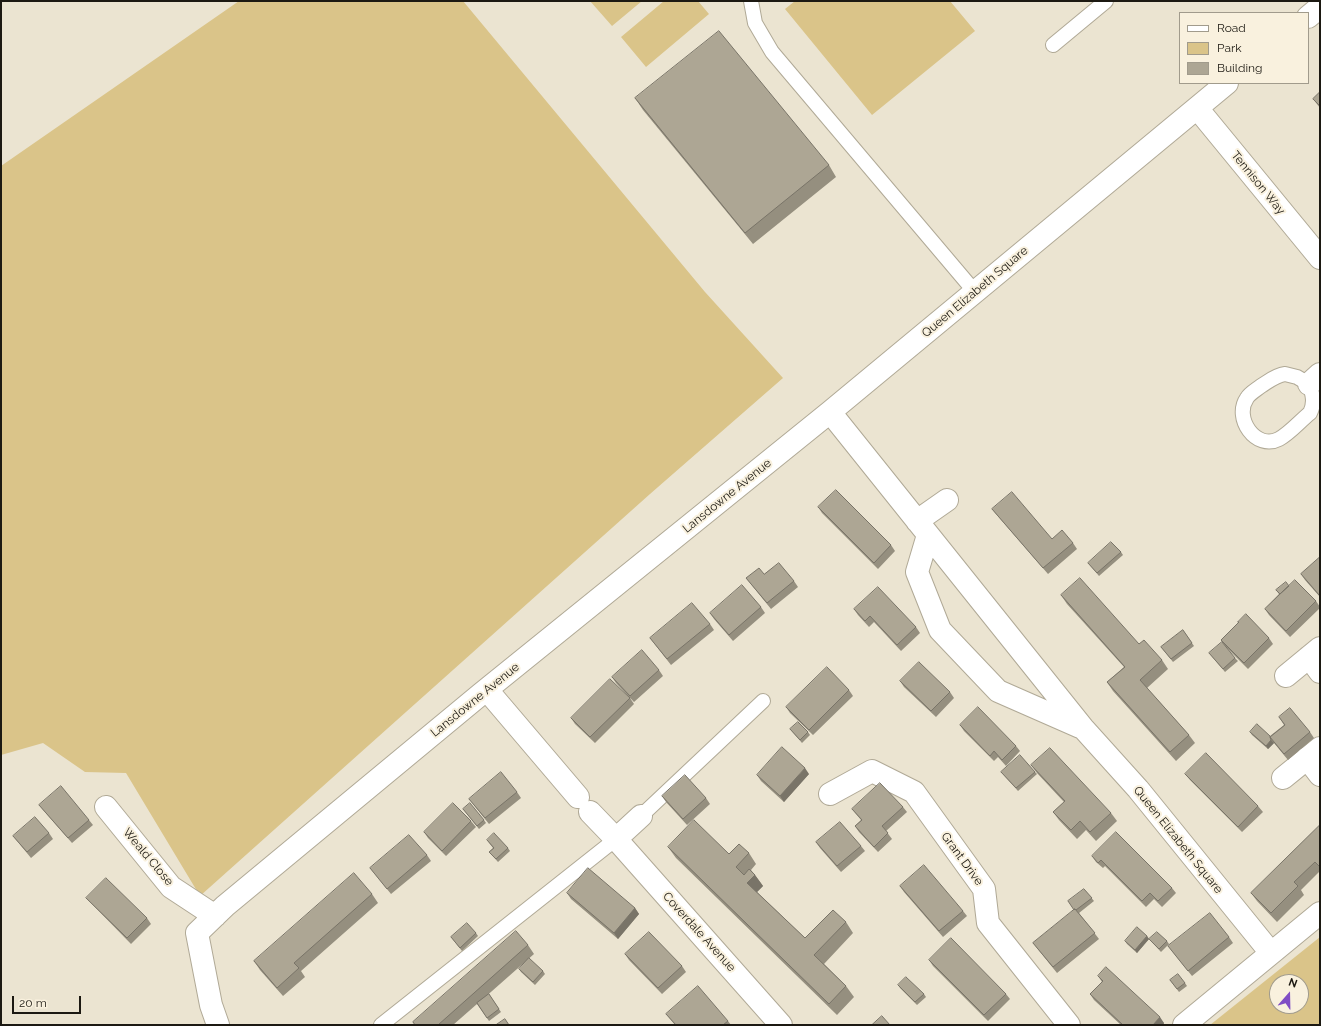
<!DOCTYPE html>
<html>
<head>
<meta charset="utf-8">
<style>
	body { margin:0 }
	#map { position:relative; width:1321px; height:1026px; overflow:hidden; background:#ebe4d1; font-family:Raleway,sans-serif }
	canvas { display:block }
	.frame { position:absolute; inset:0; border:2px solid #1c1912; pointer-events:none }
	.legend { position:absolute; left:1179px; top:12px; width:130px; height:72px; box-sizing:border-box; background:#f9f1de; border:1px solid #a19b8c; margin:0; padding:5px 7px; list-style:none; font-size:12px; color:#1c1912 }
	.legend li { display:flex; align-items:center; gap:8px; height:20px }
	.legend b { width:20px; border:1px solid #a19b8c }
	.north { position:absolute; left:1269px; top:974px; width:40px; height:40px; box-sizing:border-box; background:#f9f1de; border:1px solid #a19b8c; border-radius:50%; rotate:20deg; font-size:11px; font-weight:700; line-height:16px; text-align:center; color:#1c1912 }
	.north::after { content:''; display:block; margin:auto; width:14px; height:18px; background:#804dc5; clip-path:polygon(50% 0,100% 100%,50% 72%,0 100%) }
	.scale { position:absolute; left:12px; top:996px; width:69px; height:18px; box-sizing:border-box; border:2px solid #1c1912; border-top:0; padding-left:5px; font-size:12px; line-height:14px; white-space:nowrap; color:#1c1912; -webkit-text-stroke:3px #f9f1de; paint-order:stroke }
</style>
</head>
<body>
<div id="map">
<canvas width="1321" height="1026"></canvas>
<div class="frame"></div>
<ul class="legend">
<li><b style="height:5px;background:#fff"></b>Road</li>
<li><b style="height:11px;background:#dac489"></b>Park</li>
<li><b style="height:11px;background:#ada694"></b>Building</li>
</ul>
<div class="north">N</div>
<div class="scale">20 m</div>
</div>
<script>
const context = document.querySelector('canvas').getContext('2d');
context.lineJoin = 'round';
function paint(path, color) { context.fillStyle = color; context.fill(path, 'evenodd'); }
function strokePath(path, color, width, dash) { context.strokeStyle = color; context.lineWidth = width; context.lineCap = dash ? 'butt' : 'round'; context.setLineDash(dash || []); context.stroke(path); }
function label(font, color, halo, rows, align = 'center') {
  context.font = font + ' Raleway,sans-serif'; context.lineWidth = 4; context.setLineDash([]); context.textBaseline = 'middle'; context.strokeStyle = halo; context.fillStyle = color; for (const [text, x, y, turn = 0] of rows) {
    context.save(); context.translate(x, y); context.rotate((+turn || 0) * Math.PI / 180); context.textAlign = isNaN(turn) ? turn : align; if (halo) context.strokeText(text, 0, 0); context.fillText(text, 0, 0); context.restore();
  }
}
const green = new Path2D(`
	M239,1H463L705,292L783,378L650,494L200,896L126,773L85,772L43,743L1,755V166Z
	M590,1H642L612,26Z
	M664,1H698L709,14L646,67L621,37Z
	M795,1H950L975,31L872,115L785,9Z
	M1320,937V1025H1210ZM1277,982H1301V1006H1277Z`);
const service = new Path2D(`
	M751,1L755,23L772,52L975,292
	M1053,45L1106,1
	M1285,374L1297,377L1309,384C1313,394 1315,403 1310,413C1300,421 1290,433 1279,439C1256,451 1233,418 1247,398C1250,393 1256,390 1261,386C1269,381 1276,375 1285,374Z
	M641,816L763,701
	M381,1025L616,839`);
const minor = new Path2D(`
	M1308,17L1320,7
	M1197,108L1320,258
	M1309,384L1320,374
	M830,412L1083,728L1138,789L1271,953
	M917,521L947,500
	M928,535L917,572L940,630L998,691L1080,727
	M1309,657L1320,672
	M1286,676L1320,648
	M487,690L578,797
	M1307,758L1320,775
	M1283,778L1320,748
	M830,794L872,771L914,792L984,889L988,923L1069,1025
	M106,807L171,887L215,916
	M590,812L616,839L781,1025
	M616,839L641,816
	M218,1025L211,1005L197,933L225,906L481,694L830,412L1227,83
	M1184,1025L1320,913`);
const wall = new Path2D(`
	M1320,92V108L1313,99Z
	M635,98L829,165L836,177L753,244L643,110Z
	M818,507L891,545L895,551L878,569L822,513Z
	M992,509L1052,539L1073,543L1077,549L1048,574L996,514Z
	M1121,552L1123,555L1099,576L1088,563Z
	M1320,557V597L1305,580L1301,574Z
	M746,578L794,581L798,587L771,609Z
	M1289,586L1316,601L1320,607V608L1290,637L1269,615L1265,609L1279,594L1276,590Z
	M1061,595L1139,644L1162,660L1168,669L1147,688L1189,735L1195,743L1176,761L1113,691L1107,682L1124,667L1067,604Z
	M761,607L765,613L733,641L714,619L710,613Z
	M854,609L916,627L920,633L901,651L874,622L869,627L858,615Z
	M1239,622L1269,638L1273,644L1248,669L1225,646L1221,640Z
	M710,624L714,630L671,665L650,638Z
	M1183,630L1194,646L1173,662L1161,647Z
	M1209,653L1235,658L1238,661L1225,672Z
	M659,670L663,676L634,702L616,683L612,677Z
	M900,681L950,692L954,698L936,717L904,687Z
	M849,690L853,696L813,735L790,713L786,707Z
	M630,698L634,704L595,743L575,724L571,718Z
	M1279,717L1310,732L1314,738L1288,760L1274,743L1268,749L1252,735L1250,732L1270,736L1284,725Z
	M960,725L1016,746L1020,751L1006,766L998,757L994,761L964,731Z
	M790,729L808,732L810,735L802,743Z
	M1031,765L1111,813L1117,821L1096,841L1086,830L1077,839L1059,820L1053,812L1064,802L1037,773Z
	M1001,772H1035L1037,774L1018,791Z
	M809,774L784,802L761,781L757,775Z
	M1185,774L1258,806L1263,812L1242,832L1190,780Z
	M517,792L521,798L489,824L469,799Z
	M662,796L706,798L710,804L687,825L666,802Z
	M39,805L89,820L93,825L72,843L44,811Z
	M903,807L907,812L886,831L892,839L878,852L859,832L855,826L861,820L852,809Z
	M463,809L484,820L486,823L479,829Z
	M471,821L476,827L446,856L428,838L424,832Z
	M1320,825V871L1301,890L1304,895L1277,922L1257,901L1251,893Z
	M49,833L53,839L31,858L13,836Z
	M487,840L508,848L510,851L498,862L489,852L493,848Z
	M816,842L861,846L865,851L841,872L820,848Z
	M668,847L729,854L749,853L756,864L751,870L755,875L763,886L757,892L805,938L846,922L853,933L824,964L846,986L854,997L837,1015L676,858Z
	M427,855L431,861L391,894L370,868Z
	M1092,856L1172,888L1176,893L1162,907L1154,899L1146,907L1105,866L1103,868L1096,862Z
	M900,886L963,911L967,916L943,937L904,892Z
	M1084,889L1094,901L1079,913L1099,939L1057,973L1033,943L1074,910Z
	M567,893L635,908L639,914L618,939L571,899Z
	M372,894L378,903L301,971L305,977L283,996L260,970L254,961Z
	M86,898L147,918L151,924L131,944L91,903Z
	M476,933L478,936L462,951L451,937Z
	M1147,936L1149,939L1137,953L1127,944L1125,941Z
	M1229,937L1233,943L1192,976L1168,946Z
	M1149,939L1167,941L1169,944L1161,952Z
	M528,945L534,954L483,999L489,994L501,1012L489,1021L477,1004L453,1025H415L413,1022Z
	M625,954L682,966L686,972L662,994L629,960Z
	M929,960L1006,994L1010,999L988,1021L933,966Z
	M519,969L543,971L545,974L535,985L521,972Z
	M1098,976L1164,1023L1163,1025H1121L1094,1000L1090,994L1102,982Z
	M1170,980L1185,983L1187,986L1179,992Z
	M898,985L924,994L926,997L917,1005L900,988Z
	M666,1014L728,1021L731,1025H675Z`);
const shadedWall = new Path2D(`
	M1271,740L1274,743L1268,749L1266,746Z
	M805,768L809,774L784,802L780,796Z
	M755,875L763,886L755,894L747,883Z
	M635,908L639,914L618,939L614,933Z
	M1147,936L1149,939L1137,953L1135,950Z
	M1160,1017L1164,1023L1163,1025H1153Z`);
const building = new Path2D(`
	M719,31L829,165L745,233L635,98Z
	M1320,92V106L1313,99Z
	M836,490L891,545L874,563L818,507Z
	M1012,492L1052,539L1062,530L1073,543L1043,568L992,509Z
	M1111,542L1121,552L1097,573L1088,563Z
	M1320,557V596L1301,574Z
	M779,563L794,581L767,603L746,578L759,568L764,574Z
	M1080,578L1139,644L1144,640L1162,660L1140,680L1189,735L1170,752L1107,682L1125,667L1061,595Z
	M1295,580L1316,601L1286,631L1265,609Z
	M1286,582L1289,586L1280,594L1276,590Z
	M742,585L761,607L729,635L710,613Z
	M878,587L916,627L897,645L870,616L865,621L854,609Z
	M692,603L710,624L667,659L650,638Z
	M1246,614L1269,638L1244,663L1221,640L1239,622H1238Z
	M1183,630L1192,643L1171,659L1161,647Z
	M1222,642L1235,658L1223,669L1209,653Z
	M642,650L659,670L630,696L612,677Z
	M919,662L950,692L931,711L900,681Z
	M827,667L849,690L809,730L786,707Z
	M610,679L630,698L590,737L571,718Z
	M978,707L1016,746L1002,760L994,751L990,756L960,725Z
	M1290,708L1310,732L1284,754L1270,737L1285,725L1279,717Z
	M798,722L808,732L800,740L790,729Z
	M1257,724L1270,736V737L1271,740L1266,746L1250,732Z
	M782,747L805,768L780,796L757,775Z
	M1050,748L1111,813L1090,832L1080,821L1071,830L1053,812L1065,801L1031,765Z
	M1206,753L1258,806L1238,827L1185,774Z
	M1020,755L1035,772L1016,788L1001,772Z
	M501,772L517,792L485,818L469,799Z
	M685,775L706,798L683,819L662,796Z
	M880,783L903,807L882,826L888,833L874,847L855,826L862,820L852,809Z
	M61,786L89,820L68,838L39,805Z
	M453,803L471,821L442,851L424,832Z
	M470,803L484,820L477,826L463,809Z
	M35,817L49,833L27,852L13,836Z
	M694,820L729,854L739,844L749,853L736,867L744,875L749,869L755,875L747,883L805,938L833,910L846,922L814,955L846,986L829,1004L668,847Z
	M840,822L861,846L837,866L816,842Z
	M1320,825V867L1315,862L1294,882L1298,886L1271,913L1251,893Z
	M1116,832L1172,888L1158,901L1150,893L1142,901L1101,860L1098,863L1092,856Z
	M494,833L508,848L496,859L489,852L494,848L487,840Z
	M409,835L427,855L387,889L370,868Z
	M924,865L963,911L939,931L900,886Z
	M588,868L635,908L614,933L567,893Z
	M354,873L372,894L294,963L299,968L277,988L254,961Z
	M106,878L147,918L127,938L86,898Z
	M1084,889L1092,898L1076,910L1075,909L1074,910L1068,901Z
	M1075,909L1095,933L1053,967L1033,943Z
	M1210,913L1229,937L1188,971L1168,946Z
	M467,923L476,933L460,948L451,937Z
	M1137,927L1147,936L1135,950L1125,941Z
	M516,931L528,945L438,1025H415L413,1022Z
	M649,932L682,966L658,988L625,954Z
	M1157,932L1167,941L1159,949L1149,939Z
	M951,938L1006,994L984,1015L929,960Z
	M529,958L543,971L533,982L519,969Z
	M1106,967L1160,1017L1153,1025H1123L1090,994L1103,981L1098,976Z
	M1178,974L1185,983L1177,989L1170,980Z
	M906,977L924,994L915,1002L898,985Z
	M698,986L728,1021L723,1025H676L666,1014Z
	M489,994L499,1009L487,1018L477,1003Z
	M882,1016L890,1025H872Z
	M505,1019L509,1025H496Z`);
const streetNames = [
	["Tennison Way",1258,183,51],
	["Queen Elizabeth Square",975,292,-40],
	["Lansdowne Avenue",727,496,-39],
	["Lansdowne Avenue",475,700,-39],
	["Queen Elizabeth Square",1178,840,51],
	["Weald Close",148,857,50],
	["Grant Drive",962,859,54],
	["Coverdale Avenue",699,932,48]
];
paint(green, '#dac489');
strokePath(service, '#b0a996', 16);
strokePath(minor, '#b0a996', 24);
strokePath(service, '#fff', 14);
strokePath(minor, '#fff', 22);
paint(wall, '#958f7f');
paint(shadedWall, '#797468');
paint(building, '#ada694');
strokePath(building, '#797468', 1);
label('12px', '#1c1912', '#f9f1de', streetNames);
</script>
</body>
</html>
